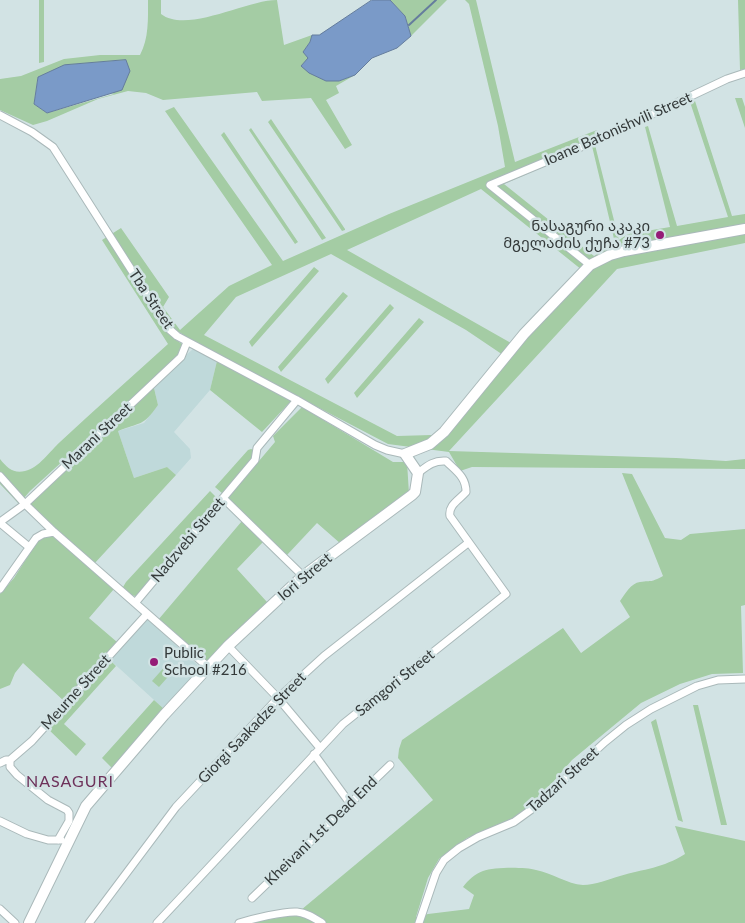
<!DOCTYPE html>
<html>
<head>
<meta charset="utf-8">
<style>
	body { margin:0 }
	canvas { display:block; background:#d2e3e4 }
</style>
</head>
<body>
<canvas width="745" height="923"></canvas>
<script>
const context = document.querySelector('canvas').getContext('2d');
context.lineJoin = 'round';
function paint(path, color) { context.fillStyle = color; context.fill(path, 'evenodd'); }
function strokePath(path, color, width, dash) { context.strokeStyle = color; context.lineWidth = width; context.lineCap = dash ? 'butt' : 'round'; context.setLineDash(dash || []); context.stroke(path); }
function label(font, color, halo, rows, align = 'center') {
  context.font = font + ' Lato,"Noto Sans Georgian",sans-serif'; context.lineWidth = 5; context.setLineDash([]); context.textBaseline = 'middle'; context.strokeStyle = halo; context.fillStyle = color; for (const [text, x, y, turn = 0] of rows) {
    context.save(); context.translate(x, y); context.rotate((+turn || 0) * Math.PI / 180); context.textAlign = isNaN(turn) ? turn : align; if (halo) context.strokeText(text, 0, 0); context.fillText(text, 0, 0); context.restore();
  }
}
const built = new Path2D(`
	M193,349L217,361L210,390L174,432L190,449L191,458L176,475L167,467L134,478L118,431L144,423L158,405L153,384Z
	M146,618L201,668L164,709L109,659Z`);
const green = new Path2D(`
	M39,0H44V62L39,63Z
	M148,0H161V14C187,34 246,0 277,0L284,45L312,35L310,42L303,52L309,58L301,66L339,81L355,75L336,86L339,93L326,100L352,145L345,149L311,98L262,101L257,92L163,100L146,93L128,91L98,99L47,121L33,125L0,110V79L21,76L64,59L100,55H140C149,38 148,19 148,0ZM46,74L114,94L47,113L34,104L38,77Z
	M390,0H447L411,36L405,16Z
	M465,0H476L515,162L597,130L606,140L595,145L619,240L628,234L670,227L645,127L648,126L677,226L728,217L690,102L695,101L732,216L745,214V243L617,269L449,451L676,458L726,461L745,459V469L472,467L460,471L449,452L388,444L199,345L179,332L173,338L182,344L181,353L30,491L19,504L0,484V459C7,468 14,474 25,471C39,468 50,451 60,442C95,409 132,377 168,344L102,240L121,228L169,297L163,307L180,330L229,286L272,265L165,111L174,107L283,261L389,214L505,167L498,126L469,4ZM592,146L615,243L594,256L504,184ZM481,189L582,270L518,347L347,250ZM331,254L466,330L509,359L454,422L432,435L397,436L204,335L236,297Z
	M738,0H745V69L740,70Z
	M735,98H742L745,107V128Z
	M271,119L345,229V230L342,231L268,122Z
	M251,128L326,238L322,240L249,130Z
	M224,132L298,242L295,244L221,135Z
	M314,267L319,271L252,347L249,342Z
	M343,292L348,296L281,372L278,367Z
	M390,304L394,308L328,384L325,379Z
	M419,318L424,322L357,398L354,393Z
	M217,361L291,401L262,432L210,390Z
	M153,384L158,405C143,427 140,422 118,431L134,478L167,467L176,475L94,564L29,504Z
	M302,407L393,462H407L409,494L341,544L317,523L287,555L226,500L275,442L273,436Z
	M251,449L254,450L253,459L223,494L215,487L248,450Z
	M622,473L632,474L665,538L681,540L690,534L745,529V605L741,606L743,673L712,674L680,684L641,703L572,760L554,781L521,814L508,822L467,838L439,859L428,878L416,917L428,914L469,909L474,895L463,887C468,880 475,874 483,871C494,867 525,867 536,870C552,873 567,884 583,885C595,885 609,879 620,876C644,869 663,868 685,854L675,826L745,841V923H249L295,915L433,800L398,758L399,749L402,740L563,628L581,653L630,617L620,601C625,594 631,583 640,582C653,580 650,583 663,576Z
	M210,491L218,499L136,596C130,596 126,592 123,587L126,582Z
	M242,521L264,541L237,569L267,602L228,640L208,663L158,620Z
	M54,535L114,589L89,618L117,642L65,702L23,663L15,673L10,685L0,689V594L14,578L37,542L42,537Z
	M109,659L116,666L64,724L86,744L76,756L47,728Z
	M167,664L174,670L159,687L152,681Z
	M154,700L164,709L112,768L102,758Z
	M693,705H698L727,825H721Z
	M656,719L683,822L678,820L651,722Z`);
const water = new Path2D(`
	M372,0H390L405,16L411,36L397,48L372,58L355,75L339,81H326L309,73L301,66L308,58L303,52L310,42L312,35H319Z
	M126,60L130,71L122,90L47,113L34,104L38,77L64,65Z`);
const stream = new Path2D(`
	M409,25L436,0`);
const street = new Path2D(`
	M0,115L32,132L53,147L169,329L177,336L297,400L375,445L387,450L405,454
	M590,265L490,185L600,139L727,79L745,73
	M0,476L25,504L54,532L208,667
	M223,498L303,576
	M0,522L25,504L181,357L187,342
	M0,523L29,547
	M0,589L36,538L43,534L54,532
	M135,603L255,460L257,448L297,400
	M228,646L278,698L320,748
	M314,754L349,802
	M10,760V767L17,775L48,800L67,810L69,813V821L58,840
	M0,763L6,760H10L32,741L147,614
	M0,821L27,834L48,840H61
	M252,898L390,765
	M0,909L15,923
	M89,923L176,807L278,698L324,656L468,543
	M157,923L343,724L506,594L450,516C448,505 459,500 466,492C466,477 457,472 446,461C434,460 427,466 418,473
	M239,923C252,919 284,911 297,912C307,913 314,918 322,923
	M419,923L436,873L444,860L459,848L478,837L514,822L532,809L605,742L626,725L651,709L697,686L718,680L745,679`);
const secondary = new Path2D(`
	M29,923L86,806L164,715L228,646L303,576L412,495L415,492L418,473L405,454L430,444L444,432L524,334L590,265L610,255L624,251L745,229`);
const markers = [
	[660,235,5,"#951b76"],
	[154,662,5,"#951b76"]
];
const streetNames = [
	["Ioane Batonishvili Street",618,129,-24],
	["Tba Street",151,299,56],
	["Marani Street",97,436,-43],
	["Nadzvebi Street",188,540,-50],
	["Iori Street",305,577,-40],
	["Samgori Street",395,683,-39],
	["Meurne Street",76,692,-48],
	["Giorgi Saakadze Street",252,728,-46],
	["Tadzari Street",563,780,-42],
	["Kheivani 1st Dead End",321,831,-44]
];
const poiNames = [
	["ნასაგური აკაკი",650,226],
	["მგელაძის ქუჩა #73",650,243],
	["Public",164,653,"left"],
	["School #216",164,670,"left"]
];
const neighbourhoodNames = [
	["NASAGURI",70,782]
];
paint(built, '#bfd9da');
paint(green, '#a4cca4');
paint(water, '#7a9ac8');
strokePath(water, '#657d9d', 1);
strokePath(stream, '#657d9d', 2);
strokePath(street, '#aab9ba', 9);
strokePath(secondary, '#aab9ba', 12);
strokePath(street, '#fff', 7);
strokePath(secondary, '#fff', 10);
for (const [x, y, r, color] of markers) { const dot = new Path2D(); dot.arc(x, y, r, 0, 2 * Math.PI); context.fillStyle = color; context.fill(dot); strokePath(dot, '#d2e3e4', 2); }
label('15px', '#343a3a', '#d2e3e4', streetNames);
label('15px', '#343a3a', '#d2e3e4', poiNames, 'right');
context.letterSpacing = '1px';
label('16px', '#6d315a', '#d2e3e4', neighbourhoodNames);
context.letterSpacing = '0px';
</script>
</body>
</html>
